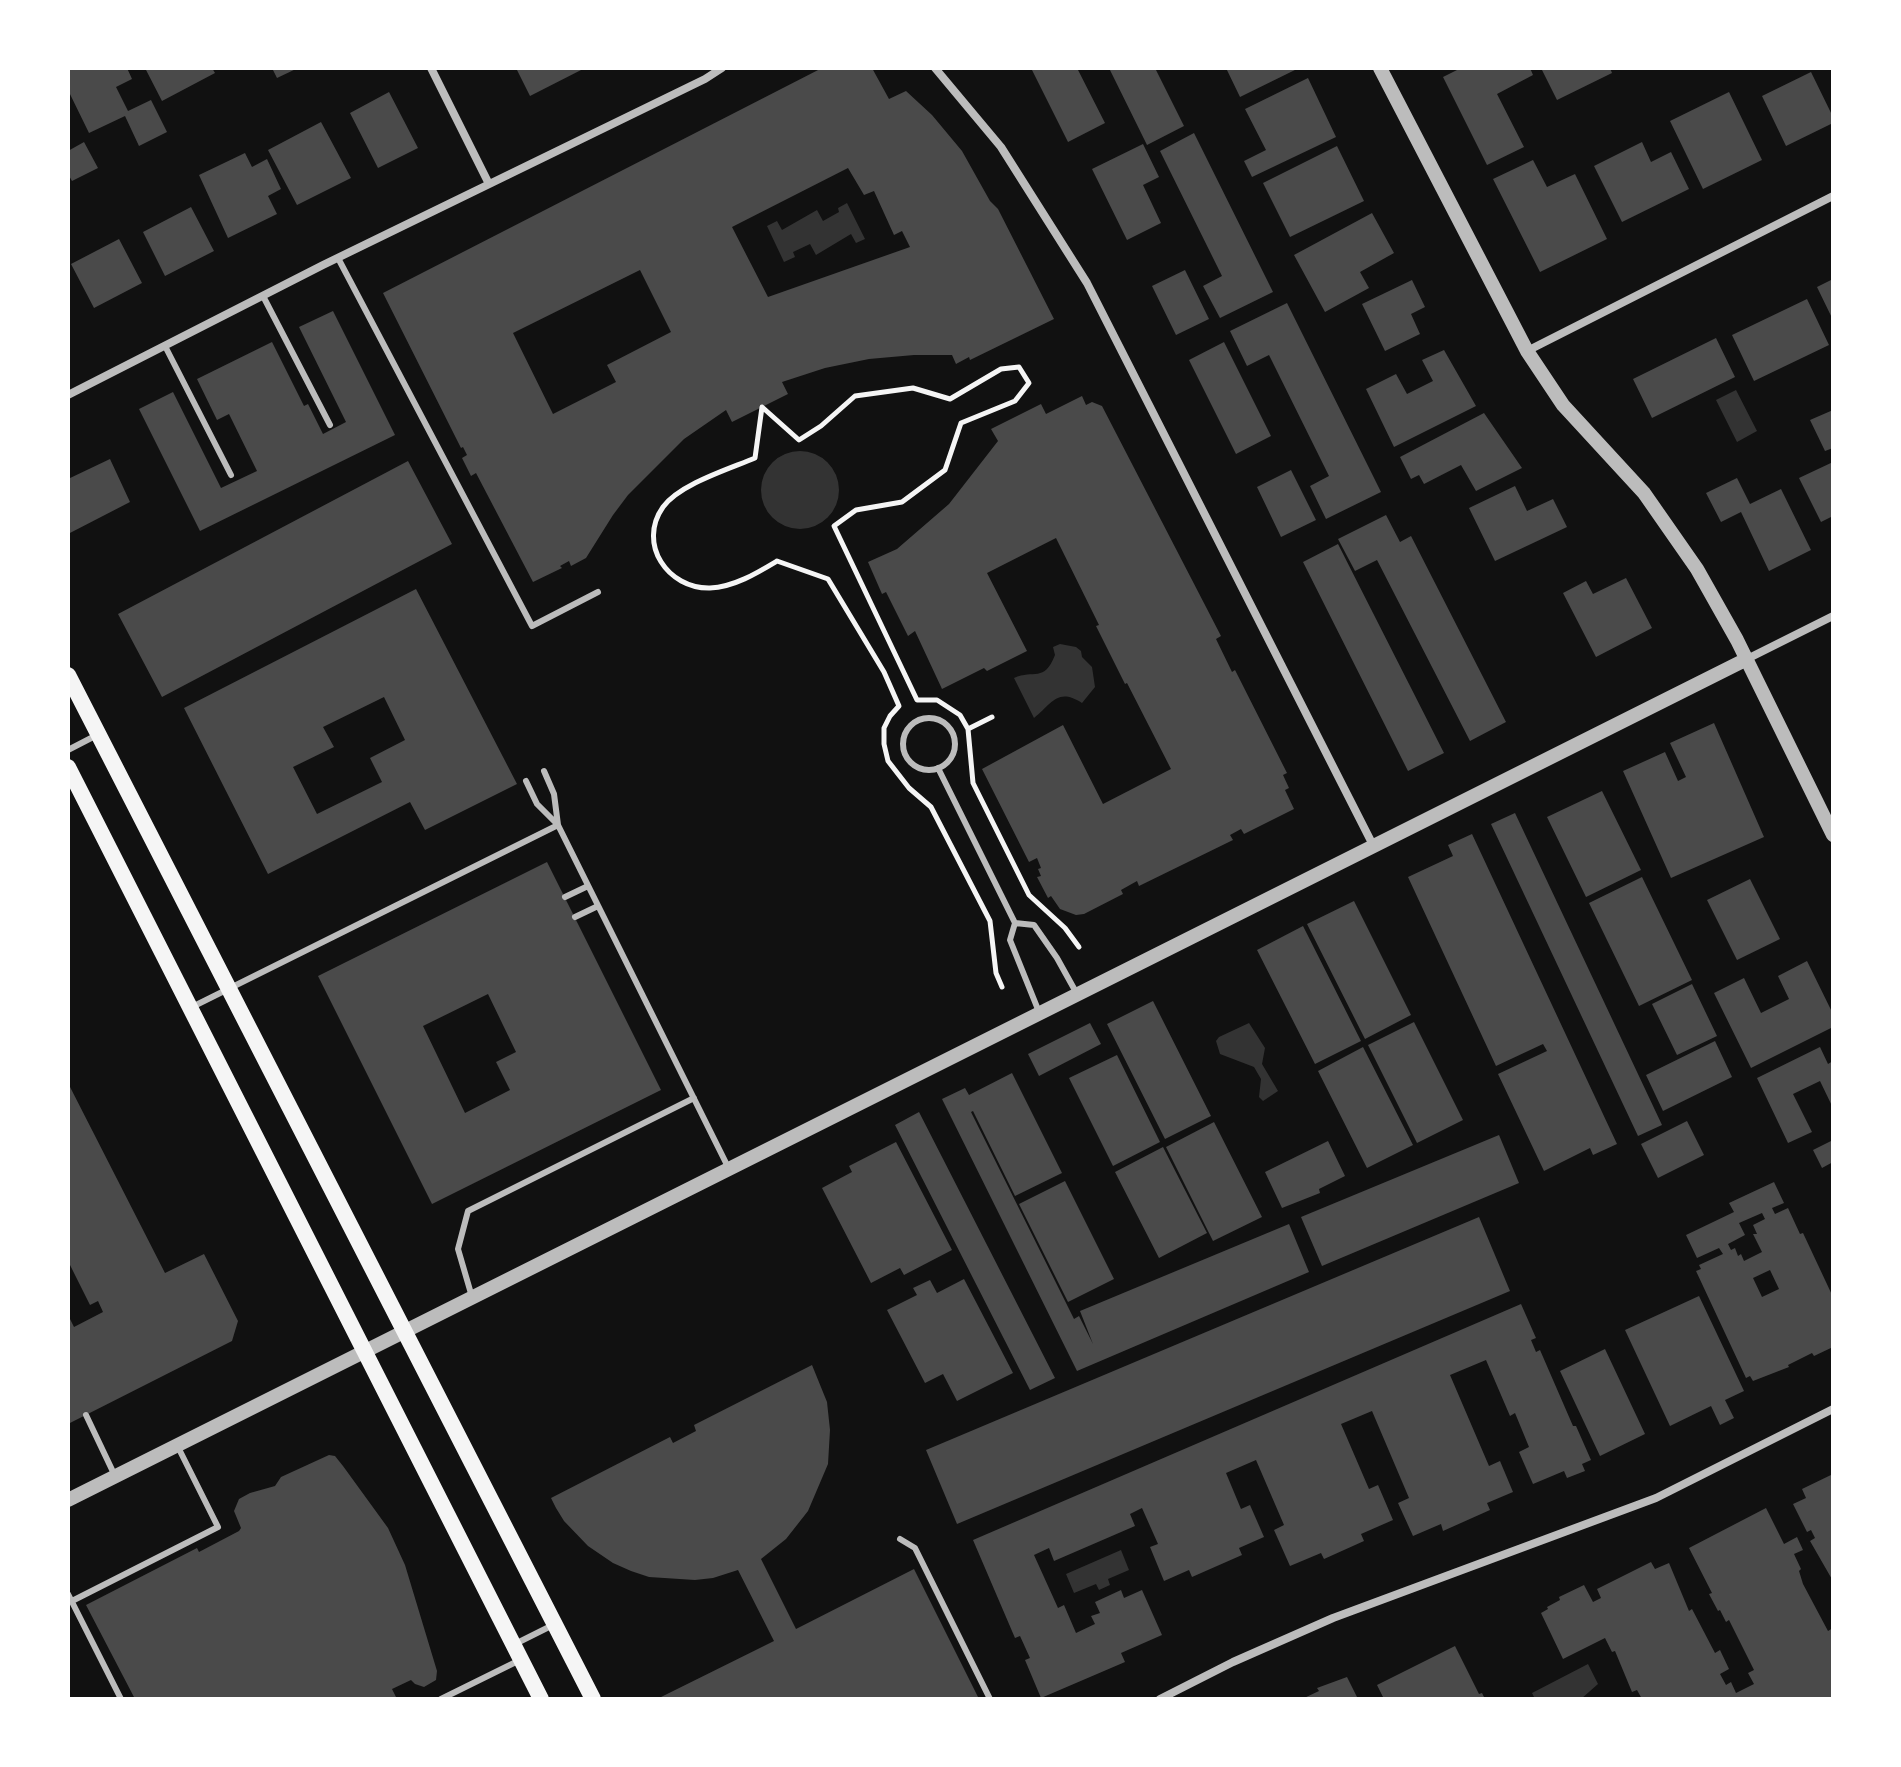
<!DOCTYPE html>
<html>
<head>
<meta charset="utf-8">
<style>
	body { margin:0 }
	#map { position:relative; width:1901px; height:1767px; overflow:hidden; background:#111; font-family:"DM Sans",sans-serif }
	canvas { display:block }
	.frame { position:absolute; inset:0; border:70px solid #fff; pointer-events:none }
</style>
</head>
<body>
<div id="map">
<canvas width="1901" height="1767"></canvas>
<div class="frame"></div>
</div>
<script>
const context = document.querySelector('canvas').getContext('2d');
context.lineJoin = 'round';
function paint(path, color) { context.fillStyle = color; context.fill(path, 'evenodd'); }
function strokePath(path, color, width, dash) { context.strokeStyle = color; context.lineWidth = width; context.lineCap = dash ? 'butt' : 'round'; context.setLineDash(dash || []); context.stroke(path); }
const water = new Path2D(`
	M847,203L865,239L856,243L851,234L816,255L810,244L793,252L795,257L784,262L767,226L777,221L782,230L817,210L823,221L839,212L838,208Z
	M1736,390L1757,431L1737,442L1716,400Z
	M761 490a39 39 0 1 1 78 0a39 39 0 1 1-78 0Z
	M1060,644L1076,647L1081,651L1082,657L1092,667L1095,687L1082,703C1057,687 1052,704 1034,718L1014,678C1034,669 1044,683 1055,655L1053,647Z
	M1249,1023L1265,1048L1262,1064L1278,1091L1263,1101L1259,1097L1261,1079L1254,1067L1220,1054L1216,1041L1219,1037Z
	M1121,1550L1129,1570L1108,1579L1110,1585L1099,1590L1096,1584L1074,1593L1066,1574Z
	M1588,1664L1598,1684L1581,1699H1535L1532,1693Z`);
const building = new Path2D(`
	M68,68H127L132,79L116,87L128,111L151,100L167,132L139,146L125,116L89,133L68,90Z
	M145,68H212L215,73L162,101Z
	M272,68H298L277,78Z
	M516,68H585L530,96Z
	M822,68H872L889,99L906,91L932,115L962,151L990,201L998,209L1054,319L970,360L969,357L956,364L952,355H914L869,359L825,368L782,382L788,394L732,422L726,410L684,439L628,495L613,515L586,558L571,566L569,561L560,566L562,568L533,582L476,473L471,476L462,458L467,455L463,447L461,448L383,293ZM848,168L864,195L874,191L894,235L902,231L910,247L768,297L732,227ZM640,270L671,332L607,365L616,382L553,414L513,333Z
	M1031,68H1077L1105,123L1068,142Z
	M1109,68H1155L1184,126L1147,145Z
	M1226,68H1299L1240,97Z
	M1461,68H1530L1533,75L1497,94L1524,147L1487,165L1443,77Z
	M1541,68H1610L1612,73L1557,100Z
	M1811,72L1833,117V123L1786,146L1762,96Z
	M1308,78L1336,137L1252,177L1244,161L1266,150L1245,109Z
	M389,92L418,148L378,168L350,113Z
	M1729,92L1762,160L1703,189L1670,121Z
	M321,122L351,178L297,205L268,150Z
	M1194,133L1273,292L1220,318L1203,286L1222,276L1160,151Z
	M84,142L98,168L72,181L68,174V151Z
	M1642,142L1651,162L1671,152L1689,189L1622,222L1594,166Z
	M1143,144L1159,177L1143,185L1161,223L1127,240L1092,169Z
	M1337,146L1364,201L1290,237L1263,183Z
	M245,153L252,167L267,159L281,189L268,196L277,214L228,238L199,175Z
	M1533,160L1547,187L1575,174L1607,239L1540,272L1493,179Z
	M191,207L214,251L165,276L143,232Z
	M1372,213L1394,253L1360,272L1369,288L1325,312L1294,255Z
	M119,239L142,283L94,308L71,264Z
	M1185,270L1209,319L1176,335L1152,286Z
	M1833,279V320L1817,287Z
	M1412,280L1425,307L1411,314L1420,334L1385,351L1362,304Z
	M1807,299L1829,345L1754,381L1732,335Z
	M1287,303L1381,492L1326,519L1310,486L1329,476L1269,355L1247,366L1230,331Z
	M333,311L395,435L200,531L139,409L173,392L221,488L257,471L229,414L217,420L197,379L272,342L304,406L308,404L323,434L346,422L299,327Z
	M1716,338L1735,377L1652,418L1633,379Z
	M1224,342L1271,436L1236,454L1189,360Z
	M1444,350L1476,406L1394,447L1366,389L1396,374L1407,394L1433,381L1422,360Z
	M1082,396L1086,405L1092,402L1102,406L1221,636L1216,639L1232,672L1235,670L1287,773L1283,775L1289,788L1285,790L1294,809L1244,834L1241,829L1230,835L1233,840L1139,886L1137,881L1121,890L1123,894L1084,914L1076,915L1060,909L1051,896L1048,898L1037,877L1041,876L1038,869L1041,868L1037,858L1029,862L982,769L1063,725L1103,804L1171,769L1127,683L1125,684L1096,626L1099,625L1056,538L987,573L1027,651L987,671L984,668L942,689L915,631L908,636L886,592L882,594L868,562L897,549L949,504L998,441L991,429L1041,404L1046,414Z
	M1833,410V448L1825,451L1810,420Z
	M1484,413L1522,468L1476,491L1461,465L1424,484L1419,475L1411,479L1400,457Z
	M110,459L130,502L68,534V479Z
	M408,461L452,544L162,697L118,614Z
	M1833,462V516L1821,522L1799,478Z
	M1291,470L1316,520L1281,537L1257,487Z
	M1737,478L1750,504L1781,489L1811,550L1769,571L1741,512L1721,522L1706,493Z
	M1515,486L1527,511L1553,499L1567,527L1495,561L1469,508Z
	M1386,515L1400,542L1411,536L1506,722L1470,741L1377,560L1355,571L1338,539Z
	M1338,544L1444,753L1408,771L1303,562Z
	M1626,578L1652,628L1596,657L1563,593L1586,581L1593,594Z
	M416,589L517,784L425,830L410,802L268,874L184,708ZM384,697L405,740L370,758L382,782L317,814L293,767L334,747L323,727Z
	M1714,723L1764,837L1671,878L1623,771L1665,752L1678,781L1686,777L1670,743Z
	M1602,791L1641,870L1586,897L1547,817Z
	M1515,813L1662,1125L1638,1136L1491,824Z
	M1472,834L1617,1144L1593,1155L1590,1148L1544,1171L1498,1074L1547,1051L1543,1044L1496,1066L1408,877L1453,856L1448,845Z
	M547,862L661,1090L432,1204L318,976ZM488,994L516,1052L496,1062L510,1090L465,1113L423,1026Z
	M1642,877L1692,980L1639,1006L1589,903Z
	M1750,879L1780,939L1737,960L1707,900Z
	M1354,901L1411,1015L1365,1039L1307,924Z
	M1303,926L1361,1041L1315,1064L1257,950Z
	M1807,961L1833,1014V1027L1751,1068L1714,993L1744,978L1761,1013L1789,999L1778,976Z
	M1692,984L1717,1036L1677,1055L1652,1004Z
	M1153,1001L1211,1116L1165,1139L1107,1024Z
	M1414,1022L1463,1120L1417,1143L1368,1045Z
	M1090,1023L1101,1044L1039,1076L1028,1054Z
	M1715,1041L1732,1077L1663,1111L1646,1075Z
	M1363,1047L1413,1145L1367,1168L1318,1071Z
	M1820,1047L1828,1064L1833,1061V1108L1820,1081L1793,1094L1812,1132L1788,1143L1757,1078Z
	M1117,1055L1160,1142L1113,1166L1069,1078Z
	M1012,1073L1062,1173L1015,1196L973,1111L971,1112L1074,1319L1079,1316L1093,1344L1080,1311L1289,1224L1309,1272L1077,1371L942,1099L965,1088L969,1095Z
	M68,1083L165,1273L204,1254L238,1321L232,1341L68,1424V1320L70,1319L74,1327L103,1312L98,1301L90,1305L68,1261Z
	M919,1112L1055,1378L1030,1390L895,1125Z
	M1687,1121L1704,1155L1658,1178L1641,1144Z
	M1214,1122L1262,1217L1213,1241L1166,1147Z
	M1499,1135L1519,1183L1322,1266L1301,1217Z
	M1833,1140V1162L1822,1168L1813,1150Z
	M1328,1141L1345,1176L1319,1189L1320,1193L1282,1208L1265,1172Z
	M896,1142L952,1250L904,1275L900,1268L871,1283L822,1188L852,1172L849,1166Z
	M1163,1147L1207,1233L1159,1258L1115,1172Z
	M1065,1181L1114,1279L1068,1302L1019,1204Z
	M1774,1182L1784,1203L1772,1208L1775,1214L1788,1208L1800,1234L1803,1233L1833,1297V1347L1814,1356L1812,1353L1788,1365L1789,1367L1753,1381L1750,1376L1746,1378L1696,1271L1701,1269L1699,1265L1723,1254L1719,1248L1697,1258L1686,1235L1734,1212L1729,1203ZM1762,1213L1765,1219L1753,1225L1757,1234H1753L1762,1252L1744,1261L1741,1254L1738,1256L1735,1248L1731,1250L1728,1244L1745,1235L1739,1223ZM1770,1270L1779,1289L1762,1297L1753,1278Z
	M1479,1217L1510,1291L957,1524L926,1450Z
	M964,1279L1013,1373L957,1401L943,1374L925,1383L887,1310L917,1295L913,1288L930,1280L937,1293Z
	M1699,1296L1744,1391L1725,1400L1734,1418L1720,1425L1711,1406L1670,1426L1625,1330Z
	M1521,1304L1536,1338L1531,1340L1536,1352L1540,1350L1573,1426H1576L1591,1460L1582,1464L1585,1471L1567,1478L1564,1471L1533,1484L1519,1452L1529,1447L1515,1413L1510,1416L1486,1360L1450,1375L1489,1466L1500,1461L1513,1492L1487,1503L1490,1510L1443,1531L1441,1524L1413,1536L1398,1503L1409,1498L1372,1411L1341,1424L1369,1489L1378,1485L1393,1520L1361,1534L1364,1541L1324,1559L1321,1553L1290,1566L1274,1530L1284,1525L1256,1460L1226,1473L1241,1509L1250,1505L1264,1537L1239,1548L1242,1555L1192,1577L1189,1570L1164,1581L1150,1547L1158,1544L1142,1508L1130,1514L1135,1526L1054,1561L1049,1548L1034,1555L1058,1608L1064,1605L1076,1633L1095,1624L1091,1616L1100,1613L1095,1602L1121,1590L1124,1598L1142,1590L1162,1635L1121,1653L1125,1662L1041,1698L1025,1660L1030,1658L1020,1636L1015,1638L973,1540Z
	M1605,1349L1645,1434L1600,1456L1560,1371Z
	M812,1365L827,1402L830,1430L828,1464L808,1511L786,1539L761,1559L796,1629L914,1569L979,1699H657L774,1641L738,1570L713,1578L695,1580L649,1577L631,1571L613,1563L588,1546L564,1521L556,1508L551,1498L670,1437L673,1443L696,1431L694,1425Z
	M329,1455L335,1456L343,1466L388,1528L405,1565L437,1671L436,1680L424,1687L415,1684L411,1680L392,1689L397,1699H135L86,1605L197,1548L199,1552L239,1531L241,1528L234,1511L239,1499L250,1493L275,1486L281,1477Z
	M1833,1474V1581L1810,1541L1815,1538L1811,1530L1807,1532L1793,1504L1806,1498L1802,1489Z
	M1766,1508L1784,1544L1797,1537L1803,1550L1794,1554L1801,1569L1799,1571L1803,1584L1828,1631L1833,1628V1699H1642L1637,1690L1632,1692L1615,1651L1612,1652L1605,1638L1563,1659L1541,1613L1548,1609L1547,1607L1560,1600L1559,1597L1584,1585L1593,1602L1601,1598L1597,1589L1651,1562L1655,1569L1669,1563L1689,1611L1692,1609L1715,1653L1720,1650L1729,1669L1720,1674L1726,1685L1731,1682L1736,1693L1754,1684L1748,1673L1754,1670L1729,1620L1726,1622L1720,1610L1718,1611L1709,1594L1712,1593L1689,1548Z
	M1455,1646L1479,1694L1482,1693L1485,1699H1384L1377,1685Z
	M1347,1677L1358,1699H1302L1319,1691L1317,1688Z`);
const path = new Path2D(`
	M968,729L992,717
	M1002,987L996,973L990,921L931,807L909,788L888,761L884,744V728L890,716L899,706L884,672L828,579L777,561C757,573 734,587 710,588C668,589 637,544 663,507C680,484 729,469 755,458L762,407L799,440L821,426L855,396L913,388L950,399L1001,369L1019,367L1029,383L1015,401L961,423L945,470L902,502L856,510L834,526L917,700H937L960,715L968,729L973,783L1029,895L1065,928L1079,947`);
const service = new Path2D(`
	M338,258L532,626L598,592
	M263,296L330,425
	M165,346L231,475
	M903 744a26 26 0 1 1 52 0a26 26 0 1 1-52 0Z
	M68,750L97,735
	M938,768L1015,923L1010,940L1039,1012
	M544,771L554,794L558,825
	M526,781L537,804L558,825L729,1169
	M565,897L588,886
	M575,917L598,906
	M1015,923L1034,925L1057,958L1077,994
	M192,1007L558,825
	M472,1297L458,1249L468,1211L694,1098
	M86,1415L115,1476
	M900,1539L915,1548L990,1699
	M68,1594L121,1699
	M72,1601L218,1527L177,1445
	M515,1644L551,1626
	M441,1699L518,1661`);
const minor = new Path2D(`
	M431,68L489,184
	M935,68L1001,147L1087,283L1374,847
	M1527,351L1833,196
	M68,395L323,265L705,79L722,68
	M1747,659L1833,616
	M1160,1699L1233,1662L1333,1618L1656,1498L1833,1409`);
const tertiary = new Path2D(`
	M1380,68L1527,351L1563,405L1644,493L1697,569L1737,640L1833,835
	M68,1500L1747,659`);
const secondary = new Path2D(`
	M68,675L593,1699
	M68,767L541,1699`);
paint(water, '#333');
paint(building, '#4a4a4a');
strokePath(path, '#f5f5f5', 5);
strokePath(service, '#bcbcbc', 6);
strokePath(minor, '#bcbcbc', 8);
strokePath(tertiary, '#bcbcbc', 14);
strokePath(secondary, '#f5f5f5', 16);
</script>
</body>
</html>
